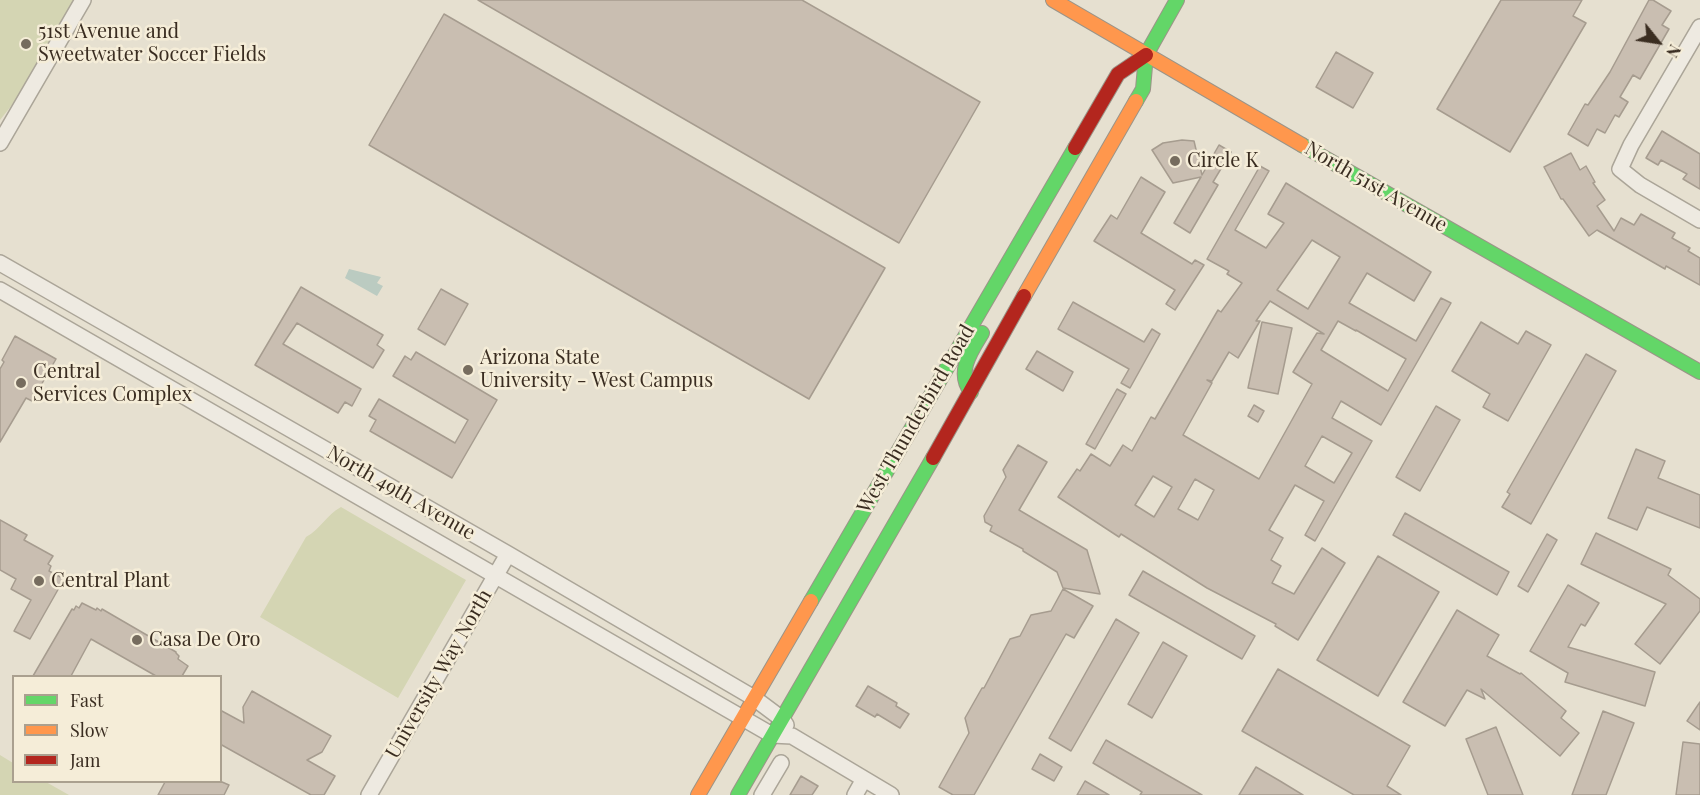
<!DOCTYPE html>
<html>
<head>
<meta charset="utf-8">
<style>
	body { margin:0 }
	#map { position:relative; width:1700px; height:795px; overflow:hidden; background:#e6e0d0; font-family:"Playfair Display",serif }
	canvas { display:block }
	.legend { position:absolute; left:12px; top:675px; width:210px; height:108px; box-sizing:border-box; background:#f5edd8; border:2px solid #aaa08f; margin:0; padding:8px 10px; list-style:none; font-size:18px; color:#3a2d21 }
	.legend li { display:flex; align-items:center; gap:12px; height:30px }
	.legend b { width:30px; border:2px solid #aaa08f }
	.north { position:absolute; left:1628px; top:12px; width:60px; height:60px; -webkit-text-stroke:4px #f5edd8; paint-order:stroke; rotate:120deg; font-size:16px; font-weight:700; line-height:24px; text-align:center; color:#3a2d21 }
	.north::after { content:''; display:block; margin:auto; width:21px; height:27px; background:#3a2d21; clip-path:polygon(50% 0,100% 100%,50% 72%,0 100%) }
</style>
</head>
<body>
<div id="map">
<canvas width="1700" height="795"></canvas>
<ul class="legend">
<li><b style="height:8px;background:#63d668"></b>Fast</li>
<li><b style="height:8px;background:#ff974d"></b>Slow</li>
<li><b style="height:8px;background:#b3261e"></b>Jam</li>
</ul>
<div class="north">N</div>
</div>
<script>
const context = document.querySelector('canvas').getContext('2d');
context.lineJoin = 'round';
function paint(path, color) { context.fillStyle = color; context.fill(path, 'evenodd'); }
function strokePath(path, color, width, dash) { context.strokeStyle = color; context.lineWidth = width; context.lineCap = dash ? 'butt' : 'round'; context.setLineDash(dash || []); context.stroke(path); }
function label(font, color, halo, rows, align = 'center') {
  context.font = font + ' "Playfair Display",serif'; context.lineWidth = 5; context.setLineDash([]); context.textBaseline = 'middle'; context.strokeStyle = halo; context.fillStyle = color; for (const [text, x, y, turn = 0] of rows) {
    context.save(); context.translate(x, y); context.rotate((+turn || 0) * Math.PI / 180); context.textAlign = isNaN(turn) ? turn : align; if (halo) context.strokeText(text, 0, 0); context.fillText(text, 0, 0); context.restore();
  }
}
const green = new Path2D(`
	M0,0H77L31,81L0,120Z
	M341,507L466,580L398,698L260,617L306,537C321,529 326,515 341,507Z
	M0,755L13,763L14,782H46L69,795H0Z`);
const water = new Path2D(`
	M349,269L381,277L377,283L383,286L377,296L345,278Z`);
const building = new Path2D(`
	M478,0H802L980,102L899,243Z
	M1501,0H1582L1573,16L1586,23L1510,152L1437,109Z
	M1649,0H1653L1671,11L1662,25L1669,29L1640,79L1633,75L1620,97L1628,102L1619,117L1615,115L1605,133L1597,129L1588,146L1568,134L1585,104L1588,105L1610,72Z
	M444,14L885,268L809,399L369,145Z
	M1336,52L1373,73L1353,108L1316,87Z
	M1662,131L1700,154V189L1683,179L1687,174L1661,160L1658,165L1646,158Z
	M1182,140L1194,141L1202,175L1219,145L1231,152L1213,182L1218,185L1190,233L1174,223L1201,177L1173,183L1152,150L1163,143Z
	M1571,153L1580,170L1586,166L1595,182L1593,183L1605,200L1597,206L1614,231L1621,218L1634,225L1641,214L1675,233L1672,238L1690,248L1688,251L1700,258V285L1666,266L1665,269L1597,230L1589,236L1563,199H1561L1544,167Z
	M1260,166L1269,171L1235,230L1266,248L1284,223L1268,214L1286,183L1431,272L1414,301L1367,273L1349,303L1416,341L1441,298L1451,303L1381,425L1341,401L1332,418L1372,441L1315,541L1305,535L1324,501L1295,485L1269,530L1283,538L1271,560L1281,566L1272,583L1294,594L1322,548L1345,563L1298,640L1275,626L1276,624L1207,588L1121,534L1119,537L1058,497L1077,469L1080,471L1091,454L1110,466L1123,445L1132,451L1151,417L1155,419L1218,310L1221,312L1242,283L1227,274L1229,271L1207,259ZM1312,240L1340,257L1308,309L1277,290ZM1270,301L1324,334L1317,333L1293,372L1312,384L1259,479L1183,435L1212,383L1207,380L1212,381L1229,352L1238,358L1260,321H1256ZM1338,321L1356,331V330L1406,359L1388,391L1321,350ZM1322,436L1352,453L1334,483L1305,466ZM1153,476L1172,487L1154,517L1135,505ZM1195,479L1214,490L1198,520L1178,509Z
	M1141,177L1165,192L1141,233L1192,264L1195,260L1204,265L1175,310L1166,304L1175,290L1094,241L1111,215L1117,219Z
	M301,287L383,335L377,345L384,350L373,368L297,323L283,344L361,389L352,406L345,402L338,413L255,365Z
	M441,289L468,304L445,345L418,329Z
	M1073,302L1144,342L1152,329L1160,334L1130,388L1121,383L1129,369L1058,329Z
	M1262,322L1292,328L1278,394L1248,388Z
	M1481,322L1518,344L1526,331L1551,345L1508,421L1483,407L1490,394L1452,371Z
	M15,336L56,359L32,401L26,398L0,442V369L4,362L2,360Z
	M1037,351L1073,372L1063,391L1026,369Z
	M416,352L497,400L452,478L370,431L376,420L369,416L379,399L455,443L468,420L393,376L405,356L411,360Z
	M1586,354L1616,371L1531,524L1502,507L1510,494L1507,492Z
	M1117,389L1126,394L1095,449L1086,444Z
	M1254,405L1264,411L1258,422L1248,416Z
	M1436,406L1460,420L1420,491L1396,477Z
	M1018,445L1047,462L1019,510L1087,550L1100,594L1063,588L1057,572L1023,551V549L990,531L992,526L985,522L984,516L1006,477L1003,470Z
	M1636,449L1665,461L1658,478L1700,495V528L1647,507L1637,530L1608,518Z
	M1405,513L1509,572L1497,595L1393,535Z
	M0,520L27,535L24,540L53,556L48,564L51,566L49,571L64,579L30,639L14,631L31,600L11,589L16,579L0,570Z
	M1596,533L1671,569L1668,575L1700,599V611L1660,664L1635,644L1666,604L1581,564Z
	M1547,534L1557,540L1528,592L1518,586Z
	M1378,556L1439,592L1378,696L1317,660Z
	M1143,571L1255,636L1242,659L1129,595Z
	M1568,585L1599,603L1585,626L1581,624L1568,647L1655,672L1645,706L1565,682L1568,673L1530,651Z
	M1063,589L1093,606L1074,638L1066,634L974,795H953L939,787L969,733L965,718L982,688H984L1010,639L1020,636L1031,615L1051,611Z
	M82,603L96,610L97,608L101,611L102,609L176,652V653L179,656L178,659L188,666L182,676H156L91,639L71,676H33L72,609L74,610L76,606L79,608Z
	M1457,610L1499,635L1487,656L1520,674L1521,673L1566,711L1561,718L1579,733L1560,756L1481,689L1485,699L1467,690L1445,726L1403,702Z
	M1116,619L1139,633L1071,751L1049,738Z
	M1163,642L1187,656L1152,718L1128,704Z
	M1278,669L1410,746L1387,786L1401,795H1354L1242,731Z
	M868,686L897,703L896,706L909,714L900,728L877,714L875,717L856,706Z
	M252,691L331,736L322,752L307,760L335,776L324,795H311L220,744V710L244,723L243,707Z
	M1700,702V730L1687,721Z
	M1603,711L1634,723L1606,795H1572Z
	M1496,727L1523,795H1488L1466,739Z
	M1106,740L1155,768L1202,795H1140L1142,792L1093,763Z
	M1683,742L1700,744V795H1676Z
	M1040,754L1062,767L1054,781L1032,769Z
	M1256,767L1280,781L1303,795H1239Z
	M801,776L818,786L812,795H790Z
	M1085,781L1109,795H1077Z
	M165,782H222L229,785L224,795H158Z`);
const street = new Path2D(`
	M1700,27L1631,145L1620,169L1640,185L1700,220
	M0,143L83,0
	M0,263L508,554L754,698L782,719L786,725
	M0,290L772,735L792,736L891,795
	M369,795L508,554
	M762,795L781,763
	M855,795L864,779`);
const fast = new Path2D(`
	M1136,101L1143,89L1146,55L1177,0
	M1302,145L1700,372
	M971,392C956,372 971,351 982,333
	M811,601L1075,148
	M738,795L933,458`);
const slow = new Path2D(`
	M1053,0L1302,145
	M1024,296L1136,101
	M698,795L811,601`);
const jam = new Path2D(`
	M1075,148L1118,74L1146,55
	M933,458L1024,296`);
const markers = [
	[26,44,6,"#766c5e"],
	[1175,161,6,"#766c5e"],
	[468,370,6,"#766c5e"],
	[21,383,6,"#766c5e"],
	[39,581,6,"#766c5e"],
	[137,640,6,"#766c5e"]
];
const poiNames = [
	["51st Avenue and",38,32],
	["Sweetwater Soccer Fields",38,55],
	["Circle K",1187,161],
	["Arizona State",480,358],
	["University - West Campus",480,381],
	["Central",33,372],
	["Services Complex",33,395],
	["Central Plant",51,581],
	["Casa De Oro",149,640]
];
const streetNames = [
	["North 51st Avenue",1376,187,30],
	["West Thunderbird Road",916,419,-60],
	["North 49th Avenue",401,493,30],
	["University Way North",439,674,-60]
];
paint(green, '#d4d5b3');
paint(water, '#bbcbc1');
paint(building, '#c9beb1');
strokePath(building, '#a69c8f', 1.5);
strokePath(street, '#aba598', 18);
strokePath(fast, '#9b9488', 16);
strokePath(slow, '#9b9488', 16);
strokePath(jam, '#9b9488', 16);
strokePath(street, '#eeeae1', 15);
strokePath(fast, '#63d668', 14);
strokePath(slow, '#ff974d', 14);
strokePath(jam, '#b3261e', 14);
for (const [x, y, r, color] of markers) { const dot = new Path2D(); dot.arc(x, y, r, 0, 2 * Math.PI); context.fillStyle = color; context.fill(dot); strokePath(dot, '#f5edd8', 2); }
label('20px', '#3a2d21', '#f5edd8', poiNames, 'left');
label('20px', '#3a2d21', '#f5edd8', streetNames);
</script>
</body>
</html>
